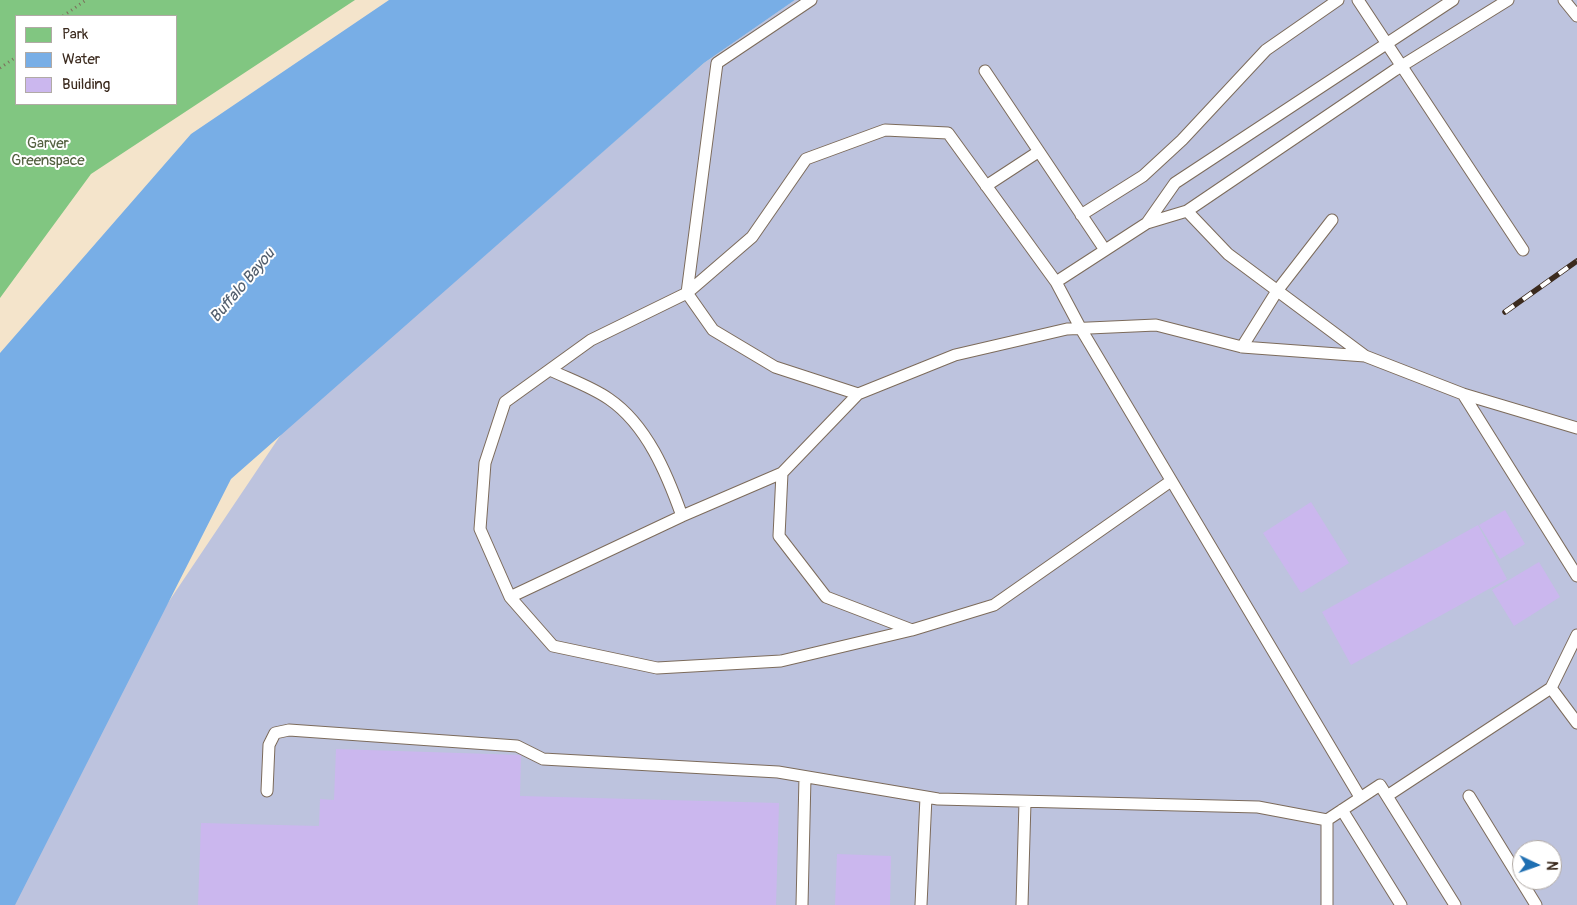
<!DOCTYPE html>
<html>
<head>
<meta charset="utf-8">
<style>
	body { margin:0 }
	#map { position:relative; width:1577px; height:905px; overflow:hidden; background:#f4e4cb; font-family:Pangolin,sans-serif }
	canvas { display:block }
	.legend { position:absolute; left:15px; top:15px; width:162px; height:90px; box-sizing:border-box; background:#fff; border:1px solid #b1aaa5; margin:0; padding:6px 9px; list-style:none; font-size:15px; color:#3b2a1e }
	.legend li { display:flex; align-items:center; gap:10px; height:25px }
	.legend b { width:25px; border:1px solid #b1aaa5 }
	.north { position:absolute; left:1512px; top:840px; width:50px; height:50px; box-sizing:border-box; background:#fff; border:1px solid #b1aaa5; border-radius:50%; rotate:93deg; font-size:14px; font-weight:700; line-height:20px; text-align:center; color:#3b2a1e }
	.north::after { content:''; display:block; margin:auto; width:18px; height:22px; background:#1f6fb2; clip-path:polygon(50% 0,100% 100%,50% 72%,0 100%) }
</style>
</head>
<body>
<div id="map">
<canvas width="1577" height="905"></canvas>
<ul class="legend">
<li><b style="height:14px;background:#81c681"></b>Park</li>
<li><b style="height:14px;background:#78aee6"></b>Water</li>
<li><b style="height:14px;background:#cbb7ee"></b>Building</li>
</ul>
<div class="north">N</div>
</div>
<script>
const context = document.querySelector('canvas').getContext('2d');
context.lineJoin = 'round';
function paint(path, color) { context.fillStyle = color; context.fill(path, 'evenodd'); }
function strokePath(path, color, width, dash) { context.strokeStyle = color; context.lineWidth = width; context.lineCap = dash ? 'butt' : 'round'; context.setLineDash(dash || []); context.stroke(path); }
function label(font, color, halo, rows, align = 'center') {
  context.font = font + ' Pangolin,sans-serif'; context.lineWidth = 4; context.setLineDash([]); context.textBaseline = 'middle'; context.strokeStyle = halo; context.fillStyle = color; for (const [text, x, y, turn = 0] of rows) {
    context.save(); context.translate(x, y); context.rotate((+turn || 0) * Math.PI / 180); context.textAlign = isNaN(turn) ? turn : align; if (halo) context.strokeText(text, 0, 0); context.fillText(text, 0, 0); context.restore();
  }
}
const industrial = new Path2D(`
	M795,0H1577V905H12L53,774L284,430L704,63ZM1522,850H1552V880H1522Z`);
const green = new Path2D(`
	M0,0H355L91,174L0,298ZM16,16H176V104H16Z`);
const water = new Path2D(`
	M389,0H795L704,63L231,479L15,905H0V353L191,134Z`);
const building = new Path2D(`
	M1311,502L1349,563L1301,593L1263,533Z
	M1505,510L1525,544L1500,559L1479,525Z
	M1478,525L1507,579L1351,665L1322,612Z
	M1539,562L1560,597L1514,626L1492,590Z
	M336,749L521,755L520,796L779,803L776,905H198L201,823L319,826L320,799L334,800Z
	M837,854L891,856L890,905H835Z`);
const path = new Path2D(`
	M63,16L86,0
	M0,68L16,57`);
const service = new Path2D(`
	M811,0L717,63L687,293L713,330L775,367L858,394L955,355L1067,329L1156,325L1242,347L1365,356L1463,394L1577,428
	M1358,0L1523,250
	M1564,0L1577,16
	M985,71L1105,250
	M986,186L1038,152
	M1187,211L1228,254L1365,356
	M1081,215L1143,176L1182,140L1266,50L1338,0
	M1147,223L1175,183L1453,0
	M1242,347L1277,291L1332,220
	M858,394L782,473L779,536L826,597L912,630L994,605L1171,481
	M1463,394L1577,576
	M682,516L782,473
	M510,597L682,516C667,474 647,425 609,399C592,387 569,379 550,370
	M912,630L781,661L657,668L553,646L510,597L480,529L485,463L505,402L591,340L687,293L752,237L806,159L885,130L948,133L1056,282
	M1551,688L1577,723
	M267,791L269,745L275,733L289,730L517,746L543,759L778,772L938,799L1258,807L1327,820L1380,785L1455,905
	M1387,796L1551,688L1577,635
	M1469,796L1536,905
	M1360,797L1081,329L1056,282L1147,223L1187,211L1395,70L1508,0
	M1342,810L1401,905
	M802,905L805,777
	M921,905L926,797
	M1022,905L1025,802
	M1327,905V820`);
const rail = new Path2D(`
	M1505,312L1577,261`);
const parkNames = [
	["Garver",48,144],
	["Greenspace",48,161]
];
const waterNames = [
	["Buffalo Bayou",243,286,-50]
];
paint(industrial, '#bdc3de');
paint(green, '#81c681');
paint(water, '#78aee6');
paint(building, '#cbb7ee');
strokePath(service, '#7c6b5b', 13);
strokePath(path, '#7c6b5b', 3, [1, 4]);
strokePath(service, '#fff', 11);
strokePath(rail, '#3b2a1e', 5.5);
strokePath(rail, '#fff', 4, [11]);
label('15px', '#546141', '#fff', parkNames);
label('italic 16px', '#535f6e', '#fff', waterNames);
</script>
</body>
</html>
